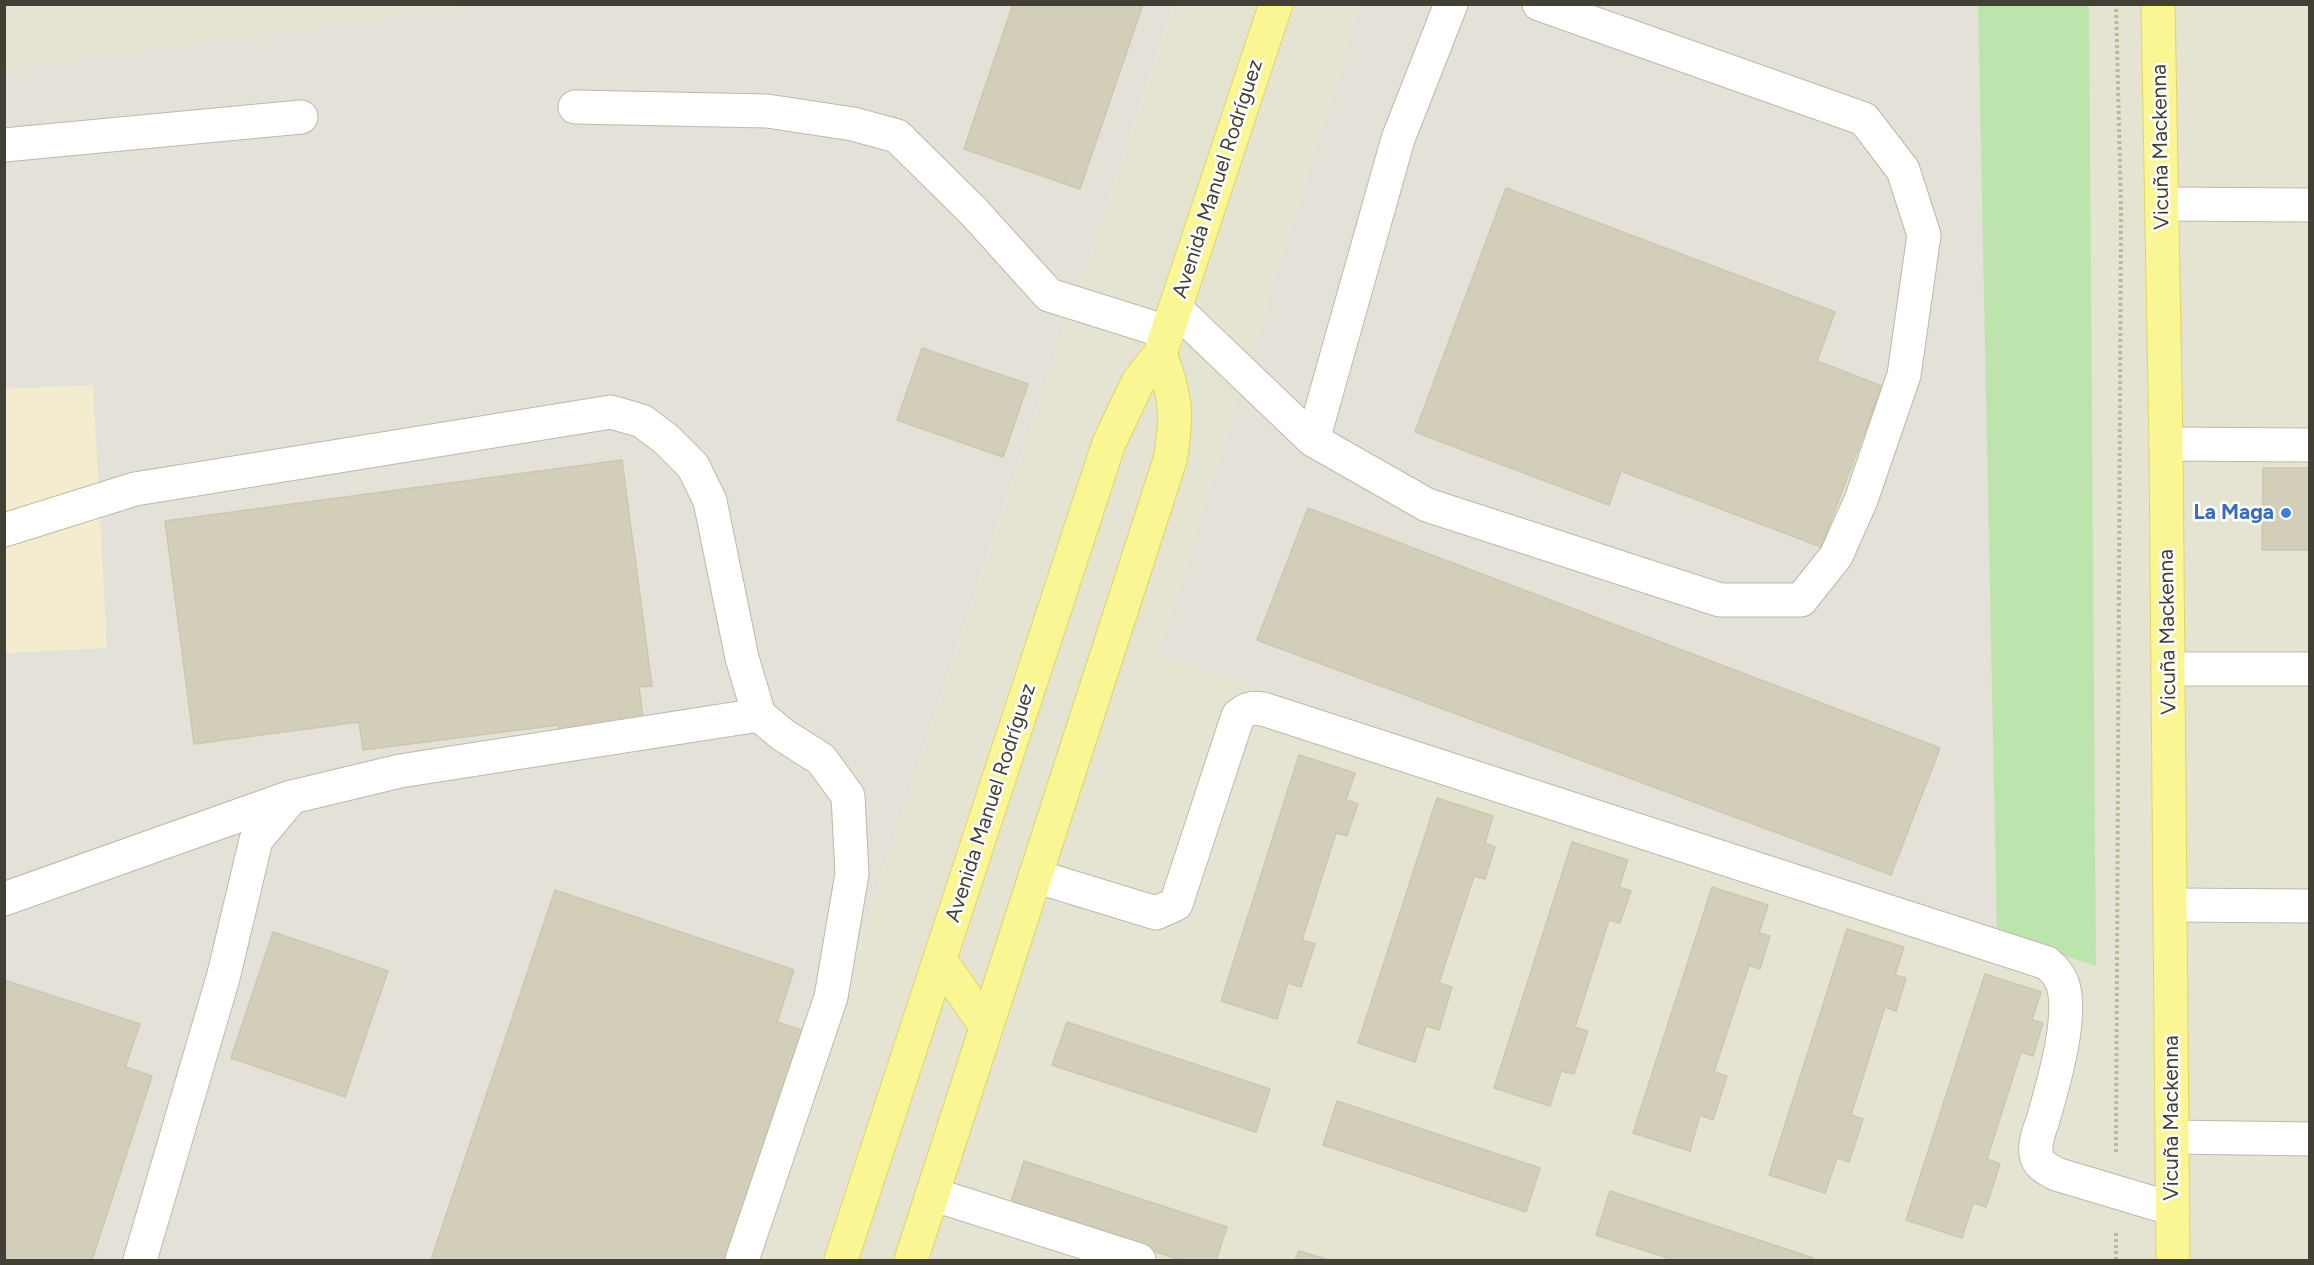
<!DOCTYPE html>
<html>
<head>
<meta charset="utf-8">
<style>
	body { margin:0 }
	#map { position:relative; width:2314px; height:1265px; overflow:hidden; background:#f1f0e3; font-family:Figtree,sans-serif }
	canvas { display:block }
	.frame { position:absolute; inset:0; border:6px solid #424034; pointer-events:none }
</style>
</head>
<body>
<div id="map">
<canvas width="2314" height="1265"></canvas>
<div class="frame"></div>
</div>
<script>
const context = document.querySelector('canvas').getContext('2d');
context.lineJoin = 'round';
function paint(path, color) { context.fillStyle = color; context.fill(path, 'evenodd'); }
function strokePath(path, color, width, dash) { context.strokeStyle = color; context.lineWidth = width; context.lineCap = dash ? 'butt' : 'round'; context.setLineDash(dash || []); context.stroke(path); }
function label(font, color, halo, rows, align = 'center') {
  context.font = font + ' Figtree,sans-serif'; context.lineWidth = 5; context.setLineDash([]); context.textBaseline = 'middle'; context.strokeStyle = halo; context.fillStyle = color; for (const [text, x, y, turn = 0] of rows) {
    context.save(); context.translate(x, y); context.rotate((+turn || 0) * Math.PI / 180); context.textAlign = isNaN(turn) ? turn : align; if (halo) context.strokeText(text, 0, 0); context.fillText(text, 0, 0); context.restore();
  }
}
const residential = new Path2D(`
	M5,4L490,5L5,69Z
	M1174,5H2309V1260H755L993,539Z`);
const commercial = new Path2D(`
	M93,384L107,648L5,653V389Z`);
const industrial = new Path2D(`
	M490,4L1174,5L993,539L755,1260H5V653L107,648L93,385L5,389L4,69Z
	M1361,5H1978L1997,934L1159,655Z`);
const green = new Path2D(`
	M1978,5H2089L2096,966L1997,934Z`);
const building = new Path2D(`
	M1013,4H1143L1080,189L964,149Z
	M1506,188L1835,312L1817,361L1882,386L1821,547L1621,471L1609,505L1415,432Z
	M922,348L1028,384L1003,457L897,420Z
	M622,460L652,686L639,687L644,726L559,737L558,725L363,750L359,722L194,744L165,521Z
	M2263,468H2310V550H2262Z
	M1308,508L1940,748L1891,875L1257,640Z
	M1299,755L1355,773L1346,800L1358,804L1347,836L1336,833L1302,940L1315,944L1301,987L1288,983L1277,1019L1221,1001Z
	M1437,798L1493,816L1485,843L1495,847L1485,879L1474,876L1439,983L1452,987L1439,1030L1426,1026L1415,1062L1358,1043Z
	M1572,842L1628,860L1619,887L1631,891L1620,923L1609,920L1575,1027L1588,1031L1574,1074L1561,1071L1550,1106L1494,1088Z
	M1712,887L1768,905L1759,933L1770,936L1760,969L1749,965L1714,1072L1727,1076L1713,1120L1700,1115L1690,1151L1633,1133Z
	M555,890L794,970L777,1022L811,1033L736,1260H431Z
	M1847,929L1904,947L1895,975L1906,978L1896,1011L1885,1007L1851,1115L1863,1119L1849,1162L1837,1158L1825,1193L1769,1175Z
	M273,932L388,971L345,1097L231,1058Z
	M1985,974L2041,992L2032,1020L2043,1023L2033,1056L2021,1052L1987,1159L2000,1164L1986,1207L1973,1203L1962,1238L1906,1220Z
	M4,980L140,1024L125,1067L152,1076L92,1260H4Z
	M1067,1022L1270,1089L1256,1132L1052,1065Z
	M1337,1101L1540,1168L1526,1212L1323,1145Z
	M1024,1161L1227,1227L1216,1260H1181L1010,1205Z
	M1610,1191L1813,1258L1812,1260H1674L1596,1235Z
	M1299,1251L1329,1260H1295Z`);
const path = new Path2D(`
	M2116,1152L2121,208L2116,4
	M2116,1260V1231`);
const minor = new Path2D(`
	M575,107L767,111L853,124L897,136L974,212L1049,295L1167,332
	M4,145L301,117
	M2163,204L2310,205
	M1175,308L1313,440L1427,505L1720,600H1801L1836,556L1861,500L1904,375L1924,235L1903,170L1864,119L1539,4
	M1313,440L1398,139L1451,4
	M2166,444L2310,445
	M4,530L135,489L611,412L642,421L666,439L693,466L710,501L742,658L759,715L783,735L821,759L848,796L852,874L831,997L742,1260
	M2168,669H2310
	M1035,876L1156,913L1176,904L1238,716C1246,709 1252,707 1263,709L2047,963C2054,969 2060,975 2063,985C2073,1019 2053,1085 2043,1120C2039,1132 2032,1147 2038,1160C2042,1167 2049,1170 2056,1174L2173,1209
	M4,899L291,797
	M2170,905L2310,906
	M2172,1137L2310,1139
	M932,1194L1139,1260
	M140,1260L223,978L256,840L292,797L400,771L759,715`);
const major = new Path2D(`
	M2158,4L2166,444L2173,1260
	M940,960L986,1026
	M841,1260L1109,443L1138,382L1160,354L1276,4
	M911,1260L1170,460C1178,416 1176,396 1160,354`);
const markers = [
	[2286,513,6,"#3f7fe0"]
];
const streetNames = [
	["Vicuña Mackenna",2161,147,-91],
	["Avenida Manuel Rodríguez",1218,179,-72],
	["Vicuña Mackenna",2168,632,-91],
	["Avenida Manuel Rodríguez",991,803,-72],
	["Vicuña Mackenna",2172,1118,-90]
];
const shopNames = [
	["La Maga",2274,513]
];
paint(residential, '#e5e3d2');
paint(commercial, '#f3ecce');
paint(industrial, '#e3e1d8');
paint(green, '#bee4ad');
paint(building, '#d2ceb9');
strokePath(building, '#ccc8ad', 1.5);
strokePath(minor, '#bcbaa7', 35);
strokePath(major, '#ded765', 35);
strokePath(path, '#bdb998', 4, [3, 3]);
strokePath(minor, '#fff', 33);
strokePath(major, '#faf694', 33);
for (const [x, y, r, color] of markers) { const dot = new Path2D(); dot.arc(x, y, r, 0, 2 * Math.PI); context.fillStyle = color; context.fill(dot); strokePath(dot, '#fff', 2); }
label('21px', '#424034', '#fff', streetNames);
label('bold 21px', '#366cbe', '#fff', shopNames, 'right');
</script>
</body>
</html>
